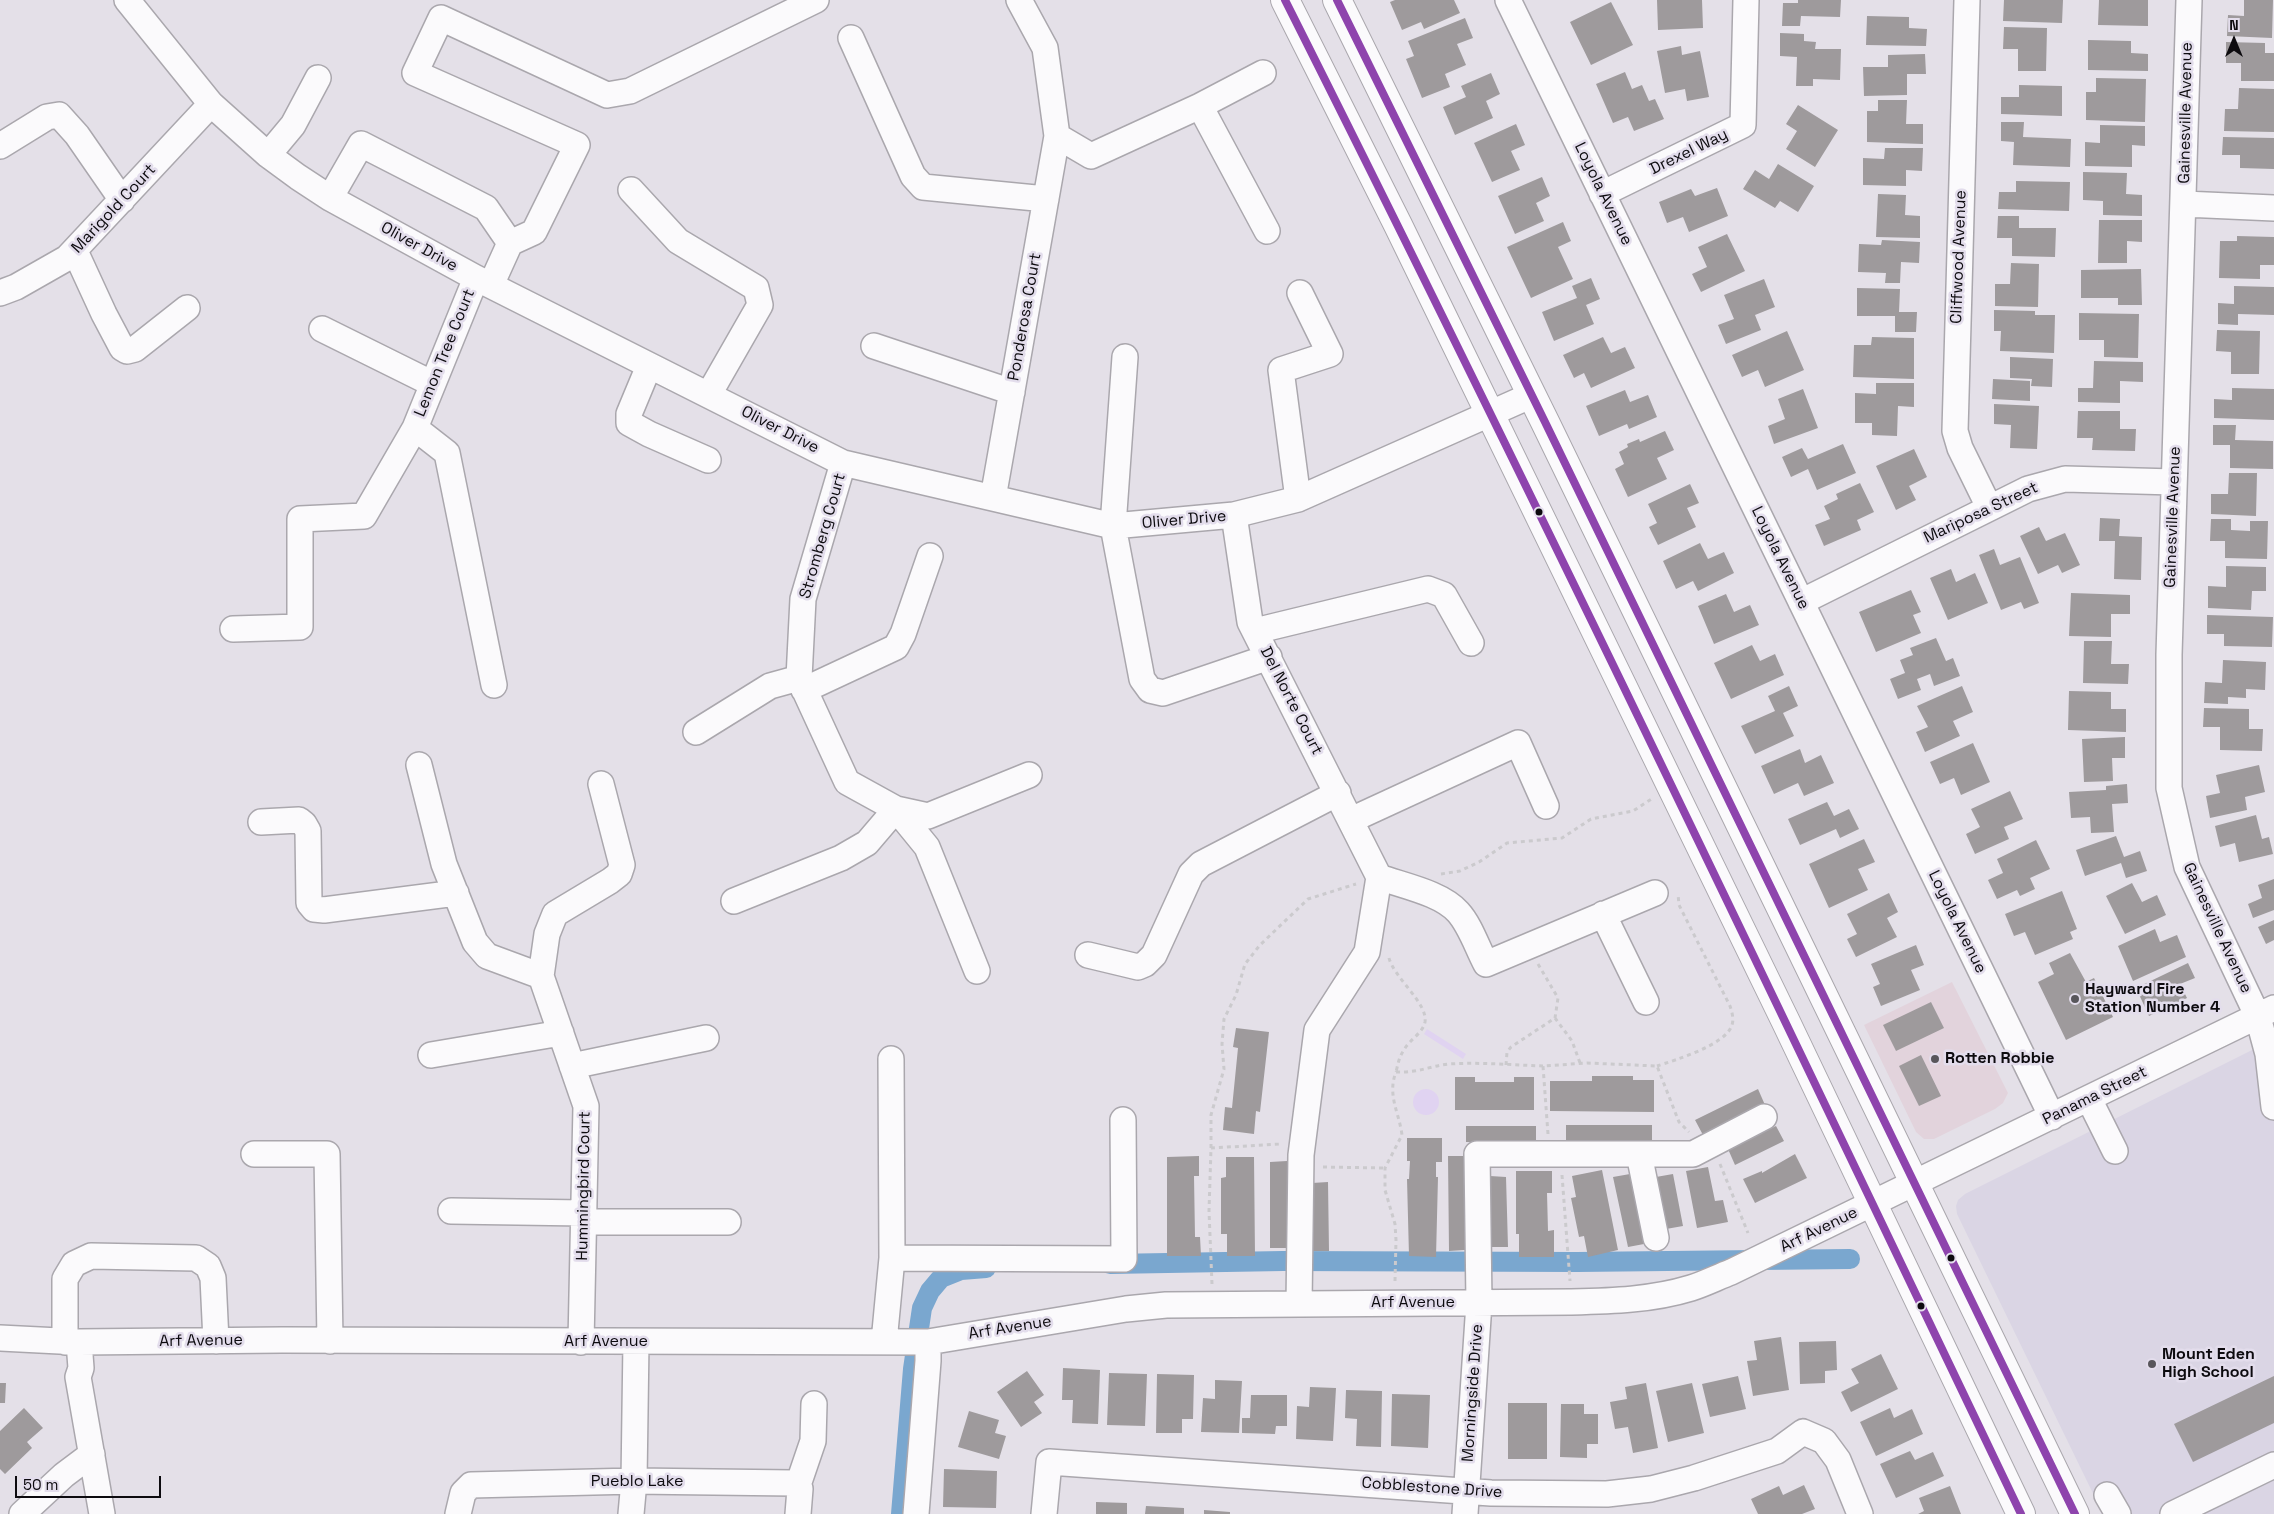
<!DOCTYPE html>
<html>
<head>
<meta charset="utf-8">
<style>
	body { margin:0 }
	#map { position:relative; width:2274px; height:1514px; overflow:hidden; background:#e4e0e8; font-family:"Space Grotesk",sans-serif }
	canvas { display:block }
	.north { position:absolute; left:2209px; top:15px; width:50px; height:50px; -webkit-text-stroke:4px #e3ddec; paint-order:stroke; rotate:0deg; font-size:14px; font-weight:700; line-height:20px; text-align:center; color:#0d0b0f }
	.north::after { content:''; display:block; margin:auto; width:18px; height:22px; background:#0d0b0f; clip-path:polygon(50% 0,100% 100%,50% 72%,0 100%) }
	.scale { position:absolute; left:15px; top:1476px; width:146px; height:22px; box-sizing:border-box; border:2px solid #0d0b0f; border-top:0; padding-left:6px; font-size:15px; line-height:18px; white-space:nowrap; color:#0d0b0f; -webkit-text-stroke:4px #e3ddec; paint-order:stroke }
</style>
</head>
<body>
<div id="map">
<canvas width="2274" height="1514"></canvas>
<div class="north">N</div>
<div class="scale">50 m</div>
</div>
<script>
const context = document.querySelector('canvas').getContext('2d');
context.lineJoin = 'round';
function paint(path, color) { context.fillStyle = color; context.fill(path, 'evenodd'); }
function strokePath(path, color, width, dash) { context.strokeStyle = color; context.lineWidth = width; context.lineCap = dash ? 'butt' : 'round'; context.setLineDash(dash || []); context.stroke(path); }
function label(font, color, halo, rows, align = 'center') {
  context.font = font + ' "Space Grotesk",sans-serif'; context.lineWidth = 5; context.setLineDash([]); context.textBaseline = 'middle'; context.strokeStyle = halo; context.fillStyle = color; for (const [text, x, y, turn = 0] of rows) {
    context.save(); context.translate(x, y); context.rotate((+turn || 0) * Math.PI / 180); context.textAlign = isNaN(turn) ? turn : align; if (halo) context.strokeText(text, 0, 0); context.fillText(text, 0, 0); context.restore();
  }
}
const commercial = new Path2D(`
	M1952,982L2008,1093L2003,1103L1995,1109L1934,1139H1924L1916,1132L1864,1025Z`);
const education = new Path2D(`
	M2274,1039V1514H2103L1957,1214L1956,1206L1958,1200L1965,1194Z`);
const green = new Path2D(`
	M1427,1029L1466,1054L1463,1059L1424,1034Z
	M1413 1102a13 13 0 1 1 26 0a13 13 0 1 1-26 0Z`);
const canal = new Path2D(`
	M1110,1264L1283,1261L1577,1262L1850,1259
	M901,1514L913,1369L922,1308L930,1291L941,1278L961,1270L986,1268`);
const building = new Path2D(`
	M1395,0H1454L1460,13L1424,29L1421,22L1402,30L1390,2Z
	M1657,0H1702L1703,28L1658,30Z
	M1798,0H1841L1840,17L1801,16L1800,26H1782L1783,3H1798Z
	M2004,0H2063L2062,23L2003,21Z
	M2099,0H2148V26L2098,25Z
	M2244,0H2273L2272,38L2227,36L2228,15L2244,16Z
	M1611,2L1633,45L1591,65L1570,22Z
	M1867,16L1909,17V28L1927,29L1926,46L1866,45Z
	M1465,18L1473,38L1457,44L1466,65L1445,74L1450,87L1422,98L1406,59L1414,56L1408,41Z
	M2004,27L2047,28L2046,71H2018V49H2003Z
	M1780,33L1804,34V41L1816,42L1815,49H1841L1840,80L1813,79V86H1796L1797,57L1780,56Z
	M2088,40L2131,41V53L2148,54V71L2088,70Z
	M2226,42L2265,43V53H2274V81H2241V63H2226Z
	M1681,46L1682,55L1700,51L1709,97L1687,101L1685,89L1665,93L1657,51Z
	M1925,54L1926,74H1907V95L1864,96L1863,67H1888V55Z
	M1625,72L1632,89L1642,85L1649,101L1655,99L1664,119L1634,131L1628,117L1613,123L1596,84Z
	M1491,73L1500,94L1486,101L1493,118L1455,135L1443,107L1466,97L1461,86Z
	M2096,78L2146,79L2145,122L2086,120V92H2096Z
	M2019,85L2062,86V116L2001,114V97H2019Z
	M2239,88L2274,89V132L2224,131L2225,109H2238Z
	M1878,100H1907L1906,124H1923V144L1867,142V111H1878Z
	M1798,105L1838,130L1815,167L1786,149L1797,131L1786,124Z
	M2001,122H2024L2023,137L2071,139L2070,167L2013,165L2014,142L2001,141Z
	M1516,124L1525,145L1511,151L1520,170L1492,182L1474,143Z
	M2100,125L2145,126V146L2132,145V167L2085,166V142L2100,143Z
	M2223,137L2274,138V169L2240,168V155H2222Z
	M1885,148H1923L1922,171L1906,170V186L1863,185V158L1884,159Z
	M1778,164L1814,186L1798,212L1780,201L1775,208L1743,189L1755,170L1769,179Z
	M2083,172L2127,173L2126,194L2142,195V216L2103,215V201L2083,200Z
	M1542,177L1550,196L1536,203L1544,221L1515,234L1498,196Z
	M2016,181L2070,182L2069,211L1998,209L1999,192H2016Z
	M1717,188L1728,216L1689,232L1683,217L1667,223L1659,202L1691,189L1695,196Z
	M1878,194L1906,195L1905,215L1920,216V238L1876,237Z
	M1998,216H2019V228H2056L2055,257L2012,256V238H1997Z
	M2099,220H2142V242L2127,241V263H2098Z
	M1563,222L1571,241L1558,247L1573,279L1531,298L1507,247Z
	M1727,234L1745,271L1701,292L1692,274L1707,267L1698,247Z
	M2237,236L2274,237V265H2260V279L2219,278L2220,241H2237Z
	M1882,240L1920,242L1919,263L1901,262L1900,283H1885L1886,273L1858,272L1859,244L1881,245Z
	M2011,263L2039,264L2038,307L1995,306V284H2010Z
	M2141,269L2142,305H2118V298H2081V270Z
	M1591,278L1600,299L1586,305L1594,324L1554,341L1542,312L1577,298L1572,286Z
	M1764,279L1775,307L1755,315L1761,330L1726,344L1718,325L1734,319L1724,295Z
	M2234,286L2274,287V315L2238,314V325L2218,324V303L2234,304Z
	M1857,288L1900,289L1899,312H1917L1916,332H1895V316H1857Z
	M1994,310L2035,311V315H2055L2054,353L2000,351L2001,331H1994Z
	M2079,313L2139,314L2138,358L2104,357V340H2079Z
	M2217,330L2260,331L2259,374H2231V352L2216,351Z
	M1787,331L1804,370L1765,387L1758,370L1742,377L1732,355Z
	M1603,337L1611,353L1625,347L1635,368L1591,388L1584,373L1574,378L1563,355Z
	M1872,337L1914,338V379L1853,377L1854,345H1871Z
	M2010,357L2053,359L2052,387L2031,386L2032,379L2010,378Z
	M2094,361L2143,362V382L2120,381V403L2078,402V388H2093Z
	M1993,379L2030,381V401L1992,399Z
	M1876,383H1914V407L1898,406L1897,436L1872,435V423H1855V393L1876,394Z
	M2232,388L2274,389V420L2214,418V399L2232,400Z
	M1803,389L1818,428L1774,444L1768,426L1785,419L1778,399Z
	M1625,390L1630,402L1648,395L1657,417L1629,429L1627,424L1599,436L1586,406Z
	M1994,404L2039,406L2037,449L2010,448L2011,425L1994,424Z
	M2078,411H2120V429H2136L2135,451L2092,450L2093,438H2077Z
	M2213,425H2236L2235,440L2273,441V469L2230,468V445H2213Z
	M1665,431L1674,450L1657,458L1667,479L1628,497L1615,469L1624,464L1619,452L1628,447L1627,444L1639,439L1640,442Z
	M1843,444L1856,473L1817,490L1808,469L1791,477L1782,457L1802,448L1808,459Z
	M1914,449L1927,477L1909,486L1916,500L1896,510L1876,466Z
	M2229,473H2257L2256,516L2211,514V494H2228Z
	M1860,483L1874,512L1857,520L1861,530L1824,546L1815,525L1830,519L1824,506L1838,499L1836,494Z
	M1690,484L1699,503L1687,508L1696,527L1658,545L1649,527L1657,523L1648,504Z
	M2100,518L2120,519L2119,536L2142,537L2141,580L2114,579L2115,541H2099Z
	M2211,519H2231V530L2250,531V521H2268L2267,559L2225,558V541H2210Z
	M2039,527L2046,541L2065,533L2080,565L2062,573L2058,565L2038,574L2020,536Z
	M1700,543L1708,559L1724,552L1734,573L1698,591L1693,581L1676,589L1663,561Z
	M1994,549L2000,565L2020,557L2039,603L2024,609L2021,602L2001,610L1979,555Z
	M2226,566L2266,567V591H2252L2251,610L2208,608V586L2226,587Z
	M1951,569L1956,582L1975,573L1988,603L1948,620L1930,578Z
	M1911,590L1921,612L1913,615L1921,633L1876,652L1859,612Z
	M2071,593L2130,595V614H2111V637L2069,636Z
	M1726,594L1734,612L1750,605L1759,625L1714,644L1698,606Z
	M2207,615L2273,617L2272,647L2224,646V634H2207Z
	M1936,638L1946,661L1953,658L1960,676L1934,686L1930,674L1917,679L1921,690L1898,699L1890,679L1905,673L1900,660L1913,655L1910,648Z
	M2084,641H2112L2111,664H2129L2128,684L2083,683Z
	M1752,645L1760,661L1775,654L1784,675L1731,699L1714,663Z
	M2223,660L2266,662L2265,690L2246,689V698L2228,697V704L2204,703L2205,682L2222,683Z
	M1789,686L1798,706L1783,713L1794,736L1755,754L1741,726L1775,711L1768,696Z
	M1962,686L1973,712L1953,721L1960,736L1925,752L1916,732L1928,727L1917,706Z
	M2069,691L2111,692V709H2126V732L2068,730Z
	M2204,708L2249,709V729H2263L2262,751L2220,750V727H2203Z
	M2125,737V758H2112L2113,781L2084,782L2082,739Z
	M1973,743L1990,782L1961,795L1954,778L1940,784L1930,762Z
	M1800,749L1805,763L1821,755L1834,783L1804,796L1798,783L1774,794L1761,766Z
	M2259,765L2265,792L2245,797L2247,810L2210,818L2206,796L2220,793L2216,775Z
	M2127,784L2128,803L2112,804L2114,832L2091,833L2090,817L2071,818L2069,792L2106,790V786Z
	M2010,791L2023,819L2004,827L2009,839L1975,854L1966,834L1980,827L1971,809Z
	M1827,802L1834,816L1849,809L1859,829L1840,838L1836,829L1800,845L1788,819Z
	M2256,815L2262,839L2269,837L2273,854L2239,862L2235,843L2220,847L2215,826Z
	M2116,836L2124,857L2140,851L2147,871L2126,878L2121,863L2085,876L2076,850Z
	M1864,839L1875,862L1858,869L1868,890L1829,908L1809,864Z
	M2036,840L2050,869L2030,878L2035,889L2020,896L2017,890L1997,899L1988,880L2003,873L1997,859Z
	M2274,879V910L2253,918L2248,904L2262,898L2258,885Z
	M2132,883L2142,902L2157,895L2166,915L2125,934L2106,896Z
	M2062,891L2077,929L2070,932L2073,939L2035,955L2025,932L2014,936L2005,914Z
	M1889,893L1898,912L1887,918L1897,937L1856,957L1847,939L1857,934L1847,914Z
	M2274,920V940L2266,944L2258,927Z
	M2155,929L2160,942L2177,935L2186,957L2133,981L2118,946Z
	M1916,945L1924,965L1911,970L1920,990L1881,1006L1873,987L1880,984L1871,964Z
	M2070,953L2086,982L2094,978L2113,1017L2066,1040L2038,982L2054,974L2049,963Z
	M2188,963L2195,978L2180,984L2187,998L2149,1016L2136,988Z
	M1931,1002L1944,1028L1896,1051L1883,1025Z
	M1236,1028L1269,1032L1260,1112L1256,1111L1254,1134L1223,1130L1225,1107L1232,1108L1238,1048L1233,1047Z
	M1921,1055L1941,1096L1919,1106L1899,1066Z
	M1592,1076H1633V1080H1654V1112L1550,1111V1081H1592Z
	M1455,1077H1475V1082H1514V1077H1534V1110H1455Z
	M1758,1089L1765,1105L1703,1135L1695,1120Z
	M1566,1125H1652V1142H1566Z
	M1466,1126H1536V1143L1466,1142Z
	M1776,1126L1784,1141L1735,1165L1728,1149Z
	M1407,1138H1442V1162H1436V1177H1438L1436,1257L1409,1256L1407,1179H1409L1410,1161H1407Z
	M1795,1154L1807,1178L1755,1203L1743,1179L1762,1171V1173Z
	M1199,1156V1176H1194L1195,1237H1200L1201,1256H1167V1157Z
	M1448,1156H1465V1250L1449,1251Z
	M1226,1157H1254L1255,1256H1227V1234H1221V1178L1226,1177Z
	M1287,1161V1248H1270V1162Z
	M1708,1167L1715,1201L1723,1200L1728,1222L1697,1228L1686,1171Z
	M1602,1170L1618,1250L1588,1257L1584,1236L1579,1237L1571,1198L1576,1197L1572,1176Z
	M1516,1171H1552V1193H1547L1548,1231L1554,1230V1257H1519V1234H1516Z
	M1630,1174L1644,1244L1628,1247L1613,1177Z
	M1673,1174L1683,1226L1666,1229L1656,1177Z
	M1490,1176L1506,1177L1508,1247H1490Z
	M1328,1182L1329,1251H1312V1183Z
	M1781,1337L1789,1390L1753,1396L1747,1361L1757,1360L1754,1341Z
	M1836,1341L1837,1370L1825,1371V1383L1800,1384L1799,1342Z
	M1881,1354L1898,1389L1851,1412L1841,1392L1859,1383L1851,1369Z
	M1063,1368L1100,1370L1098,1424L1072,1423L1073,1400H1062Z
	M1027,1371L1044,1395L1034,1402L1042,1413L1021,1427L997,1392Z
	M1109,1373L1147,1374L1145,1426L1107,1425Z
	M1157,1374L1194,1375L1193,1419H1182V1433H1156Z
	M1738,1376L1746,1409L1710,1417L1702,1384Z
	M2274,1376V1423L2193,1462L2174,1424Z
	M1215,1380L1242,1381L1239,1433L1201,1432L1203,1398L1215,1399Z
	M0,1383H6L5,1403H0Z
	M1646,1383L1658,1448L1633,1453L1628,1427L1615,1429L1610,1402L1627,1399L1625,1387Z
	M1692,1383L1704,1433L1668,1442L1656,1391Z
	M1310,1387L1336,1388L1333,1441L1296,1439L1297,1406L1309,1407Z
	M1346,1390L1382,1391L1381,1447L1356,1446L1357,1419L1345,1418Z
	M1392,1394L1430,1395L1428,1448L1391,1446Z
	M1251,1395H1287V1426H1276L1275,1434L1242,1433V1418H1250Z
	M1508,1403H1547V1459H1508Z
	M1561,1404H1584V1414H1598V1444H1587V1458L1560,1457Z
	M24,1408L43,1428L27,1442L32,1448L5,1474L0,1469V1431Z
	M1890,1408L1894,1418L1912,1409L1923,1434L1876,1456L1860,1422Z
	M969,1411L999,1420L995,1433L1006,1436L999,1459L958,1447Z
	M1910,1451L1915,1460L1933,1452L1944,1476L1896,1498L1880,1464Z
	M944,1469L997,1471L996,1508L943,1507Z
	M1804,1485L1815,1509L1802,1514H1758L1751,1499L1779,1486L1783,1495Z
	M1950,1486L1961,1514H1918L1924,1511L1919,1498Z
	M1096,1502L1127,1503V1514H1096Z
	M1146,1506L1184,1508V1514H1145Z
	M1204,1510L1230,1512V1514H1204Z`);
const path = new Path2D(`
	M1441,874L1460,871L1479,862L1507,843L1562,838L1591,819L1633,811L1653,798
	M1389,958C1394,978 1428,1003 1425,1022C1423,1033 1409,1040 1404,1050C1399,1057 1398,1064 1396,1072
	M1538,964L1558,998L1555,1018
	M1506,1065L1507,1052L1511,1047L1555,1018L1572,1041L1580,1063
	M1657,1066C1675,1060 1726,1045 1732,1025C1734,1019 1732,1012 1730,1006L1679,905L1678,894
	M1548,1134L1543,1066L1587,1063L1657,1066L1679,1122L1689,1132
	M1211,1148V1115L1224,1069L1222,1044L1224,1019L1236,995L1245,964L1260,945L1308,899L1356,884
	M1720,1164L1748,1233
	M1323,1167L1385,1168
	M1562,1175L1570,1281
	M1395,1281L1396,1240L1395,1224L1385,1190V1168L1402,1135C1399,1112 1387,1095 1396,1072C1418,1073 1430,1066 1449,1064C1480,1062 1512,1065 1543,1066
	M1212,1284L1209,1211L1211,1148L1281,1144`);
const minor = new Path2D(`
	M127,0L211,104L268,155L298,177L330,198L476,278L843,463L1113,526L1234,515L1298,499L1532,395
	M1508,0L2052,1117
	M1967,0L1955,431L1960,448L1989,507
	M2189,0L2169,655V788L2187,867L2258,1017L2268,1054L2274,1107
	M851,38L913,176L923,187L1046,199
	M1200,106L1267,231
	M1057,136L1091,156L1200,106L1263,73
	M0,146L47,117L59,115L77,135L122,200
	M268,155L293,125L318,78
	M631,190L678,241L756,288L760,305L709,394
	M1602,194L1743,125L1746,0
	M330,198L361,144L486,208L510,243
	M2184,204L2274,208
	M75,251L104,314L122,348L127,351L135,349L187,308
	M491,285L510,243L534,232L577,145L415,73L441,18L607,95L630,91L816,0
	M0,293L16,287L67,258L211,104
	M322,329L433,384
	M874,346L1012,392
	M1125,357L1113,526L1142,679L1150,690L1163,693L1269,657
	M649,366L629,414V423L649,434L708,460
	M415,428L447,453L494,685
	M843,463L803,599L799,678L847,782L896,809L928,816L1029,775
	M993,498L1057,136L1045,48L1019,0
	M1298,499L1281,370L1330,354L1300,293
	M1234,515L1250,622L1379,877
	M1801,602L2028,489L2065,479L2174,482
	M233,629L300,627V519L364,516L415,428L476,278
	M1255,631L1428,589L1444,595L1471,643
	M804,690L896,647L903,634L930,556
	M696,732L770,686L799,678
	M419,765L444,864L475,942L487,956L541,976
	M896,809L927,847L977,971
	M1351,820L1518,743L1546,806
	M261,822L299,820L304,824L308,831L309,903L314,909L324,910L456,893
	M1379,877C1404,886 1441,893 1458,912C1470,925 1477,947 1486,964L1655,893
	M734,901L841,858L867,843L896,809
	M1603,914L1646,1002
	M1088,955L1138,967L1145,964L1154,955L1191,874L1201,864L1338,793
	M431,1055L561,1033
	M572,1066L706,1038
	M2089,1099L2115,1151
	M254,1154H327L330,1341
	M1639,1154L1656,1238
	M451,1211L584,1213
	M584,1222H728
	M892,1258L1124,1259L1123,1120
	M1299,1304L1301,1155L1317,1030L1367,952L1379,877
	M0,1338L79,1342L282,1340L928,1342L1126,1309L1166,1305L1571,1302C1611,1301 1652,1300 1691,1288C1704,1284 1718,1277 1731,1272L2274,1008
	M65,1342V1279L74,1264L91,1256L196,1258L208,1266L213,1278L216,1341
	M79,1342L81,1368L78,1377L102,1514
	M581,1342L586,1106L541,976L547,934L555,914L610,881L619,874L622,865L601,784
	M884,1342L892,1258L891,1059
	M798,1485L813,1441L814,1404
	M2107,1495L2118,1514
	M22,1514L64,1475L92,1454
	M458,1514L463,1493L471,1485L634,1481L793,1483L800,1489L798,1514
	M631,1514L634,1481L636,1342
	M916,1514L928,1361V1342
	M1044,1514L1049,1462L1491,1493L1607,1494L1651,1489L1694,1478L1777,1451L1803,1432L1824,1441L1838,1460L1860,1514
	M1465,1514L1479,1303L1477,1154H1693L1764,1117
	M2173,1514L2274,1465`);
const major = new Path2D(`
	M1285,0L1398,225L1785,1020L2021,1514
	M1337,0L1545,422L2075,1514`);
const bus1 = new Path2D(`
	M1285,0C1537,501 1779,1008 2021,1514
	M1337,0L1545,422L2075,1514`);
const markers = [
	[1539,512,4.5,"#0d0b0f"],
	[2075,999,5,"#58565b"],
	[1935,1059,5,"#58565b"],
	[1951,1258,4.5,"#0d0b0f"],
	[1921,1306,4.5,"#0d0b0f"],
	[2152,1364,5,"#58565b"]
];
const streetNames = [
	["Gainesville Avenue",2186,113,-89],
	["Drexel Way",1689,152,-26],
	["Loyola Avenue",1603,194,64],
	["Marigold Court",114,209,-47],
	["Oliver Drive",419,247,29],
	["Cliffwood Avenue",1959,257,-88],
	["Ponderosa Court",1025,317,-80],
	["Lemon Tree Court",445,353,-68],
	["Oliver Drive",780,430,27],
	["Mariposa Street",1981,513,-25],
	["Gainesville Avenue",2173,517,-88],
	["Oliver Drive",1184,520,-5],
	["Stromberg Court",823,536,-74],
	["Loyola Avenue",1780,558,64],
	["Del Norte Court",1291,701,63],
	["Loyola Avenue",1957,922,64],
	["Gainesville Avenue",2217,928,65],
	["Panama Street",2095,1096,-26],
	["Hummingbird Court",584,1186,-89],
	["Arf Avenue",1819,1230,-26],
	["Arf Avenue",1413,1303],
	["Arf Avenue",1010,1328,-9],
	["Arf Avenue",201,1341,-1],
	["Arf Avenue",606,1342],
	["Morningside Drive",1473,1393,-86],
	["Pueblo Lake",637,1482],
	["Cobblestone Drive",1432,1488,4]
];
const poiNames = [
	["Hayward Fire",2085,990],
	["Station Number 4",2085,1008],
	["Rotten Robbie",1945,1059],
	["Mount Eden",2162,1355],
	["High School",2162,1373]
];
paint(commercial, '#e2d3dc');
paint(education, '#dad5e4');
paint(green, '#e0d3f1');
strokePath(canal, '#7aa7cf', 20);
paint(building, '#9e9a9c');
strokePath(minor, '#aaa7ad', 28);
strokePath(major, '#aaa7ad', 30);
strokePath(path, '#cbcacd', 3, [4, 4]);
strokePath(minor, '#fbfafc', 25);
strokePath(major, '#fbfafc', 28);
strokePath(bus1, '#8e44ad', 8);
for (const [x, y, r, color] of markers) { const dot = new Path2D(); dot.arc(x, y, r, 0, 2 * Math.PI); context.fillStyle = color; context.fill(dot); strokePath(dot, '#e3ddec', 2); }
label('16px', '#0d0b0f', '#e3ddec', streetNames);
label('bold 16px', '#0d0b0f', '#e3ddec', poiNames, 'left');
</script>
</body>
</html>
